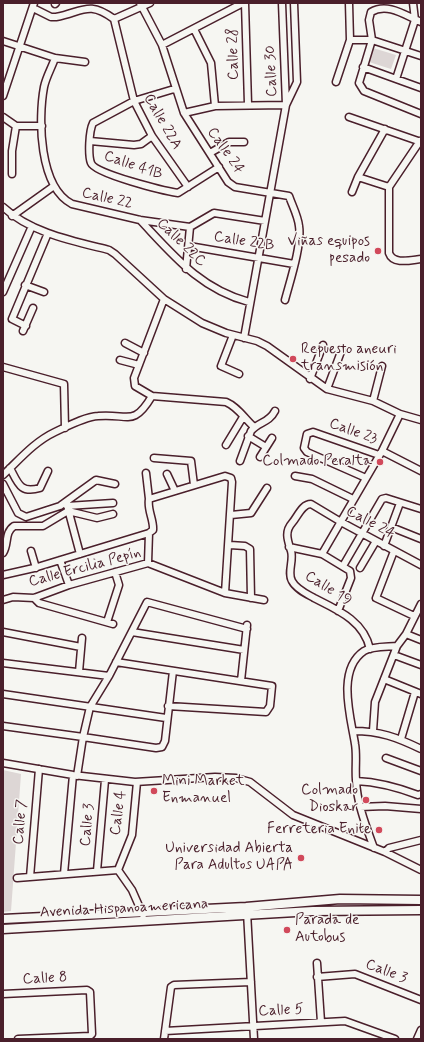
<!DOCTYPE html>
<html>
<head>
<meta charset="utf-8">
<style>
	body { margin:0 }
	#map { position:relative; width:424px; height:1042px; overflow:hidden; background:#f6f6f2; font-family:Mynerve,sans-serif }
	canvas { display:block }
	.frame { position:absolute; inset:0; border:4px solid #4a1f2b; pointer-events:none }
</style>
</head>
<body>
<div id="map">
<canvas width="424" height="1042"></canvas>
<div class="frame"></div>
</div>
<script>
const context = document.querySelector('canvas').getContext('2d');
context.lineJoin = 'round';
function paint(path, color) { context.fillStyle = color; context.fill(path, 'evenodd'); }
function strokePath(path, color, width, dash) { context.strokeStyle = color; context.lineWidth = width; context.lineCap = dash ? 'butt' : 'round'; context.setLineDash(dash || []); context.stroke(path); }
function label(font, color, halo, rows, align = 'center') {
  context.font = font + ' Mynerve,sans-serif'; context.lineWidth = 3; context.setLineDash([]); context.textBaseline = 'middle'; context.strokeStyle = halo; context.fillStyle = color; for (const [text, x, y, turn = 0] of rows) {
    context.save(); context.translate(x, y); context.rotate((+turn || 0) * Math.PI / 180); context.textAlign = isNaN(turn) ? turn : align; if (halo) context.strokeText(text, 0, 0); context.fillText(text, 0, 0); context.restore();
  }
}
const green = new Path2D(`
	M373,48L396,55L391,69L369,62Z
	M3,770L21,774L11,911L3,912Z`);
const minor = new Path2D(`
	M140,3L162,45L184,113L228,182L235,187L289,196C292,205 298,216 299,226C302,245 290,281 285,300
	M245,3L248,104
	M55,4L56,3
	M33,8L51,17H56C83,12 88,0 114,19
	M114,19L134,101L152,136L188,187
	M114,19L150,3
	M421,22C406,16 388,2 371,12L369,20L372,40L359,83L364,91L421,114
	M194,29L211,63L215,106
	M350,40H372L421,56
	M3,41L55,58L85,62
	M162,45L243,3
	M55,58C52,67 46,77 44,87C38,119 39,187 72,204L140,220L190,227L214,213L265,221
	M363,67L421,88
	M396,79L415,20L413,3
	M336,82L350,40L349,3
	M174,89L134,101L93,123C89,131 88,155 91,163C95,174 165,191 178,193L219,167
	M3,96L34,3
	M286,105L297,82L294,3
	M184,113L215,106L286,105
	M3,117L16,126H42
	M349,117L421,142
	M90,141L134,145L141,144L152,136
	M420,141L389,187V253C393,265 411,260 421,259
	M210,153L229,142H244
	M12,174V151L16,126
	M358,177L389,187
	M352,192L358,177L385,129
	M3,207C31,233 73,241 109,250L115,254L164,299L202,323L226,333L257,341L267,346L327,389L373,401L400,414L421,420
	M12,216L54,186
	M140,220C173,255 200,289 249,302
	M189,246L294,264
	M186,269L190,227
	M25,285L44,292
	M3,292L32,226
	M164,299L134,378L135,386L152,396L226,402C238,407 244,418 254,427
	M26,326L12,319L48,233
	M23,331L33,308
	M233,335L221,366L239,374
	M244,338L286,105L282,3
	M125,343L144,353
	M120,360L139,365
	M3,367L64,384L65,428
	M310,379L323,345
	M327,389L342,349
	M373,401L382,366
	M248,436L266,447
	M226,445L243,417
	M382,451L421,471
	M260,457L272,438
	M154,458L191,461L194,485
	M240,461L251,431C258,422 269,423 275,411
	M10,468C18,483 20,494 40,488L48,471
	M146,473L149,499
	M167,474L175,491
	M3,475C20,459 34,442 55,432C68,426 84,417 98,416C128,413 133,428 152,396
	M295,476L312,479L353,499
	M366,478L307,452L304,448L307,434L313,432L379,455
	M3,484L18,513L26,517L60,506L96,480L115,484
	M67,506L113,503
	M68,509L80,554
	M231,515L251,513L267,488
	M391,527L421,539
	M230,545L245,546L250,549L251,598
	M384,546L400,503
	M289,547L322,554L350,571L351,578L338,611
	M31,551L36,568
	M394,551L376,598L414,616
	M3,553C9,544 4,533 14,526H43L68,511L97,518L113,514
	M322,554L382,451L400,414
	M60,560L69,585
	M148,563L149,533
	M343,566L382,499L386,498L421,509
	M360,568L376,541
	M3,575L34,568L149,533L153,530C154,520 147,510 149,499L225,476L231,478L232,482L225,593
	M34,598L39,603L113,624
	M3,600L13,597L34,598L69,585L148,563L225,593L264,600
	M107,622L119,585L115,572
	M3,632L81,647
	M132,632L244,650
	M406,634L421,640
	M370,649C364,621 338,610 314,598C307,594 296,589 292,581C287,573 294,560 291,551C288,541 284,532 292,523C298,516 302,504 311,504L341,522L421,565
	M394,655L421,665
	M116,662L272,686L270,706L266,712L168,706
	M3,663L109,676
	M79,672L82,638
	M384,679L421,694
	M241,681L247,625
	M3,694L166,718
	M3,726L83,737L90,707L109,676L147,602L247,629
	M353,731C380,731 396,737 421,749
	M373,731L375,702L397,646L406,634L421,604
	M401,739L415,692
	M386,758L421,771
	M3,763L73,775L135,782L215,777L236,778L250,782L293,815L385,852L421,870
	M77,776L83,737L156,748L162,747L165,741L173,671
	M356,781C379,782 397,787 418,795L421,794
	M360,807L385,806L421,809
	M374,848C366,826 357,804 356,780C355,768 357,755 355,744C351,718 336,670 364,651C372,646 388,647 397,646
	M385,852L389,848L421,840
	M118,870L132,835L137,782
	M118,870L132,890L143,915
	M97,871L105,780
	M64,874L73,775
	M30,877L39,769
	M17,878L118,870
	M247,912L254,1039
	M317,963L321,1022
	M317,977L355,974L421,1000
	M3,994L87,990L90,992L92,1034L90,1036L18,1039
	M165,1031L345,1021L395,1039
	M164,1039L171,987L174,985L251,982
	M417,1039L421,1030`);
const major = new Path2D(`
	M3,919L246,907L340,899L421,900
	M3,929L313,911L421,910`);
const markers = [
	[378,251,4,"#d1495b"],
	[293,359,4,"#d1495b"],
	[380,462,4,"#d1495b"],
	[154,791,4,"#d1495b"],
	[366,800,4,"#d1495b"],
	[379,830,4,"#d1495b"],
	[301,858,4,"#d1495b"],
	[287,930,4,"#d1495b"]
];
const streetNames = [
	["Calle 28",234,54,-91],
	["Calle 30",272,71,-92],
	["Calle 22A",162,122,60],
	["Calle 24",225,151,55],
	["Calle 41B",133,166,19],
	["Calle 22",107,199,13],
	["Calle 22B",244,242,9],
	["Calle 22C",181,243,44],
	["Calle 23",353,432,20],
	["Calle 24",370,523,28],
	["Calle Ercilia Pepín",85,568,-15],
	["Calle 19",328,589,32],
	["Calle 4",119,813,-82],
	["Calle 7",21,822,-85],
	["Calle 3",88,825,-85],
	["Avenida Hispanoamericana",124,909,-3],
	["Calle 3",386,972,21],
	["Calle 8",45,979,-3],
	["Calle 5",281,1011,-3]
];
const poiNames = [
	["Viñas equipos",370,242],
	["pesado",370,259],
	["Repuesto aneuri",301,350,"left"],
	["transmisión",301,367,"left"],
	["Colmado Peralta",372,462],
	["Mini Market",162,782,"left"],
	["Enmanuel",162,799,"left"],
	["Colmado",358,791],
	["Dioskar",358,808],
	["Ferreteria Enite",371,830],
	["Universidad Abierta",293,849],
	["Para Adultos UAPA",293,866],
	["Parada de",295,921,"left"],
	["Autobus",295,938,"left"]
];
paint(green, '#ddd6d5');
strokePath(minor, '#4a1f2b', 9);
strokePath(major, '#4a1f2b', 11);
strokePath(minor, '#f6f6f2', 6);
strokePath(major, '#f6f6f2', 8);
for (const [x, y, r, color] of markers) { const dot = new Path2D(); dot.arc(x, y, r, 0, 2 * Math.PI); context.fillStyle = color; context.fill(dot); strokePath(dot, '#f6f6f2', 1.5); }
label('15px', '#4a1f2b', '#f6f6f2', streetNames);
label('15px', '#4a1f2b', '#f6f6f2', poiNames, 'right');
</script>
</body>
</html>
